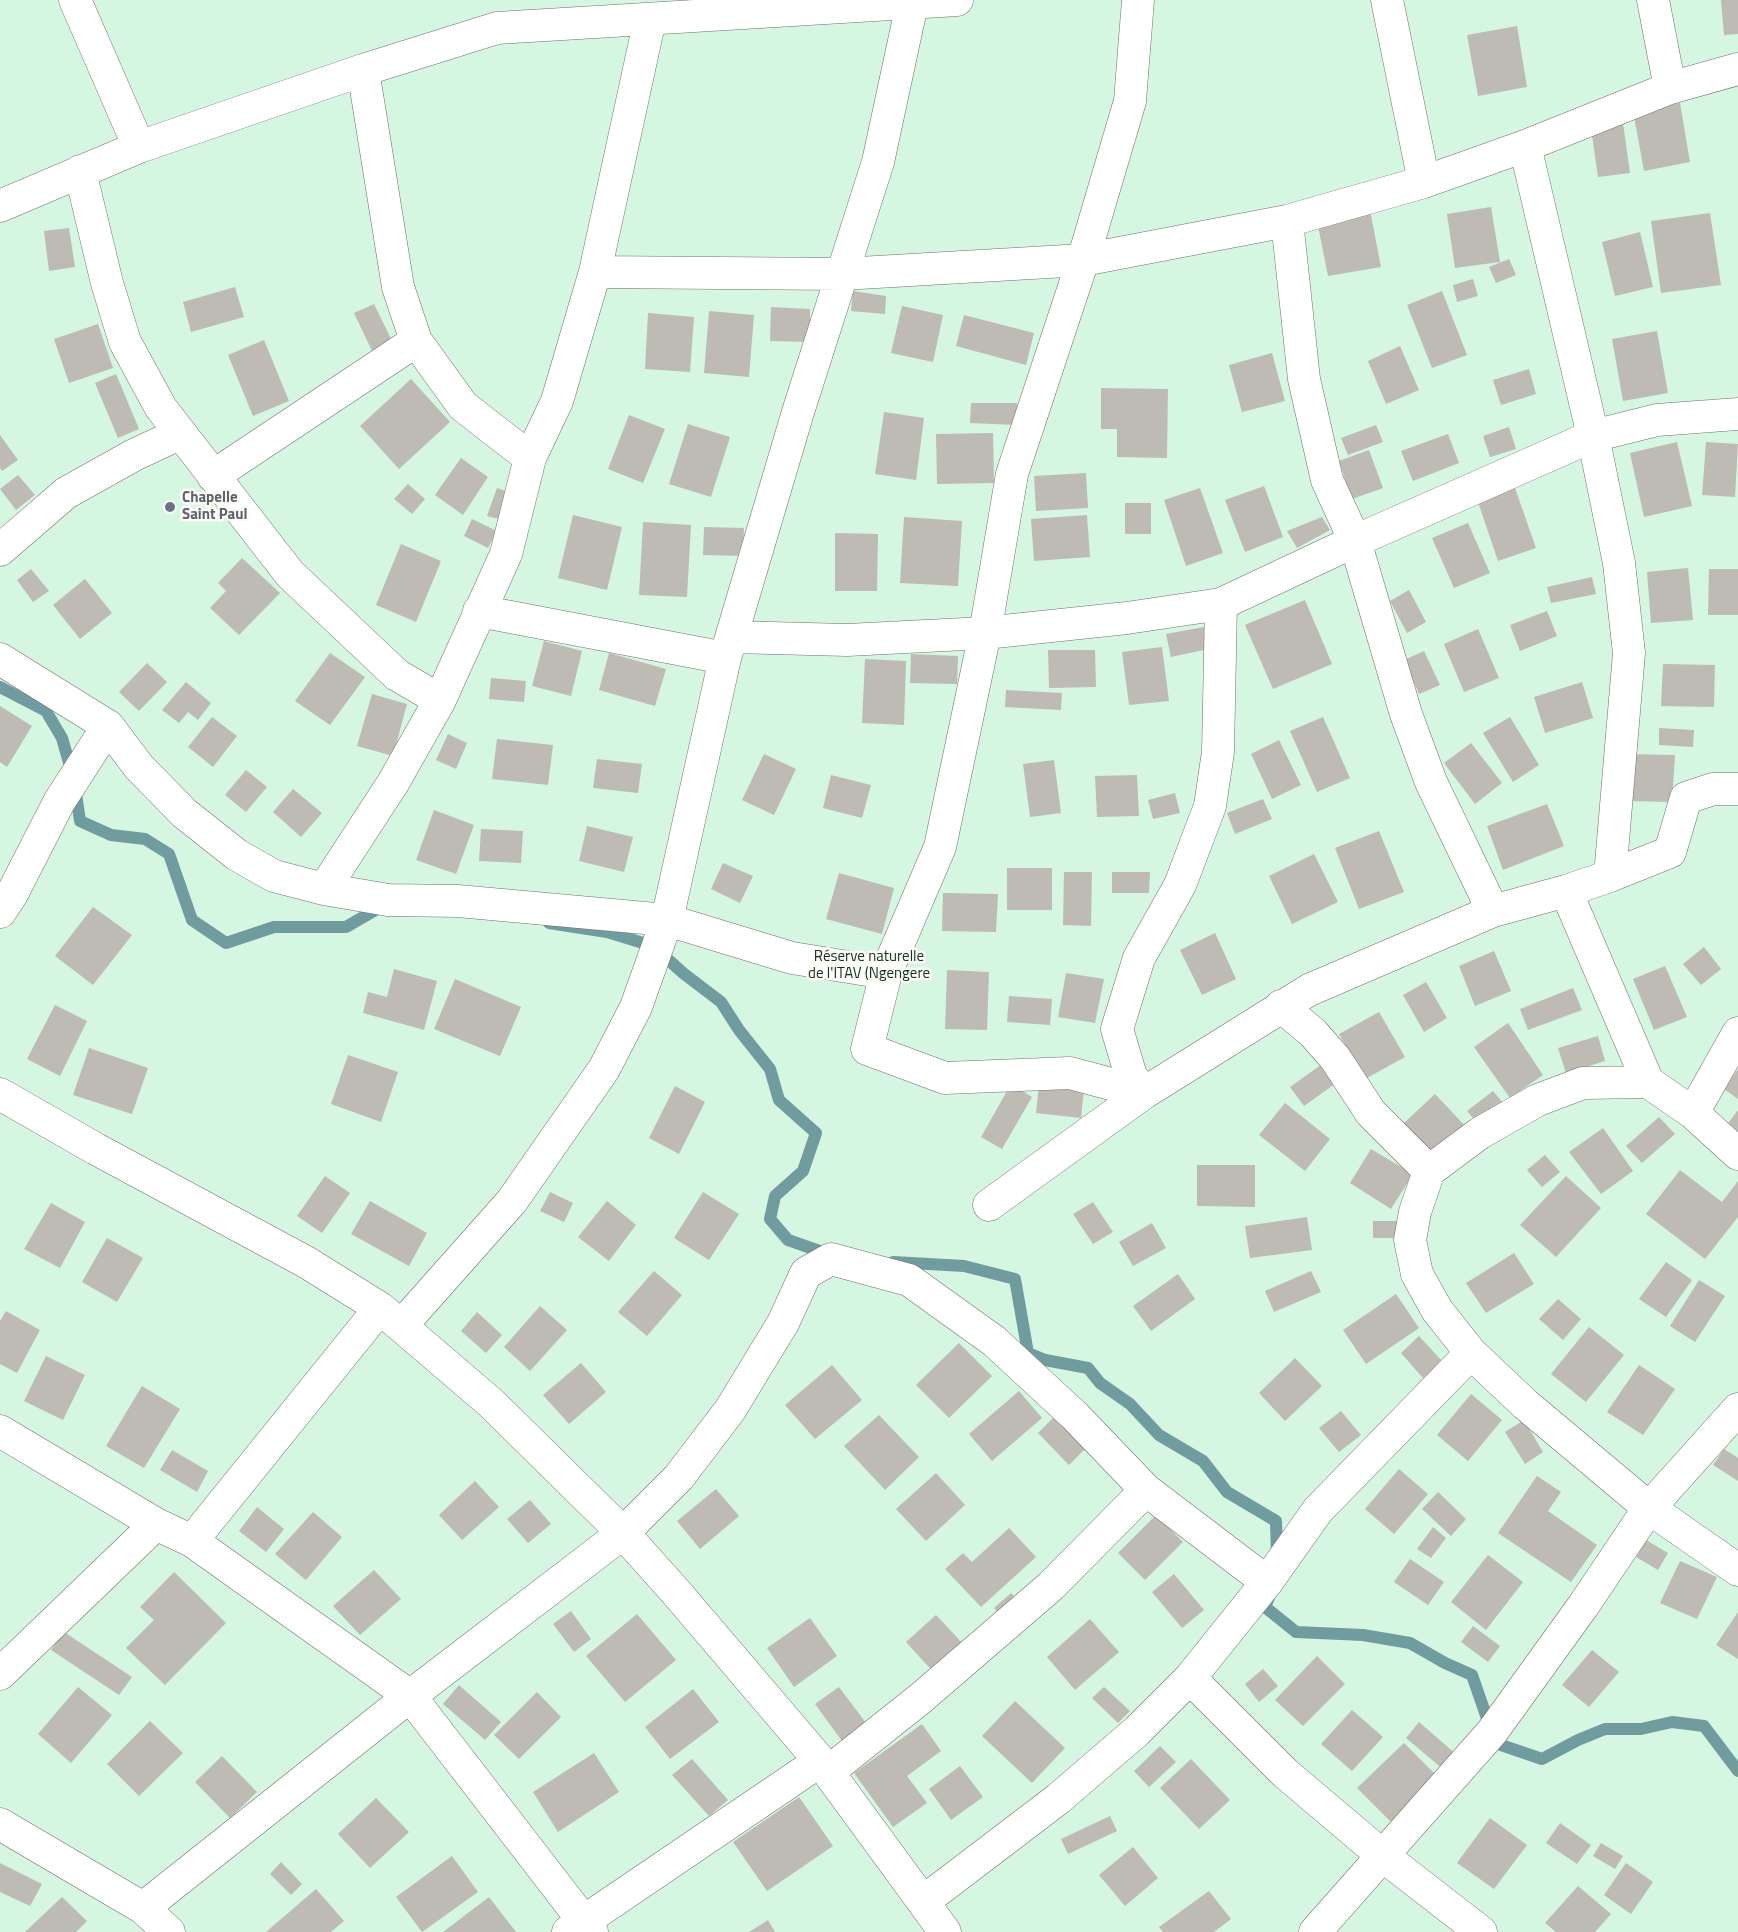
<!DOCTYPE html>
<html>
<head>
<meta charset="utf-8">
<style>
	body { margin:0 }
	canvas { display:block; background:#fefaf6 }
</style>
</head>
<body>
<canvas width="1738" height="1932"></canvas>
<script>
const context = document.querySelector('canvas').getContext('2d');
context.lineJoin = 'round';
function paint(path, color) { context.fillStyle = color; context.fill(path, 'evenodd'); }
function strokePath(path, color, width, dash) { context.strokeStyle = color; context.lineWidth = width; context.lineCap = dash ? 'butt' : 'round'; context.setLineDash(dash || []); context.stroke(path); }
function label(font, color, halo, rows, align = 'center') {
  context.font = font + ' "Titillium Web",sans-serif'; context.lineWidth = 5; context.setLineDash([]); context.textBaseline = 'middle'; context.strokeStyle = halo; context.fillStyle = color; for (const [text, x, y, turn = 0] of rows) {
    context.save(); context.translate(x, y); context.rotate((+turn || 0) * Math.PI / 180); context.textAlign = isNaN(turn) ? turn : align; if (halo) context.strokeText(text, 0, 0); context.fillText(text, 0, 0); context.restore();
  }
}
const green = new Path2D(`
	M0,0H1738V1932H0Z`);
const stream = new Path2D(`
	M0,687L46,711L62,738L74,780L80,821L111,835L145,839L169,854L192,920L226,943L274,927H346L384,905
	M549,923L607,932L653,946L683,973L721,1002L739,1030L770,1069L779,1100L816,1133L803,1171L775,1196L770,1219L788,1240L831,1255
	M893,1262L964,1266L1015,1279L1028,1353L1045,1360L1088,1368L1100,1383L1130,1404L1159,1435L1203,1461L1227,1492L1276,1521L1277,1556
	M1270,1595L1265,1607L1296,1632L1363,1635L1410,1643L1445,1663L1472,1675L1489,1724L1501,1745L1542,1759L1578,1740L1605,1729H1641L1672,1722L1704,1726L1738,1771`);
const building = new Path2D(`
	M1721,0H1738V34L1724,35Z
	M1517,26L1527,87L1478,96L1467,35Z
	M1680,103L1690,162L1644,171L1633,111Z
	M1623,123L1630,173L1598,177L1591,128Z
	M1491,207L1500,262L1455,268L1447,214Z
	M1370,210L1381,267L1328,276L1317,221Z
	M1710,213L1721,285L1661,293L1651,221Z
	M69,228L75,267L49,271L44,231Z
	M1640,232L1653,287L1615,296L1602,242Z
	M1509,259L1516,275L1496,283L1489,267Z
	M1473,279L1478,296L1457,302L1453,285Z
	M235,287L244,317L191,332L183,302Z
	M853,291L886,296L885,314L851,311Z
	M1442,291L1467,355L1432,368L1407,305Z
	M374,304L394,345L374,355L354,313Z
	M902,306L943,315L933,362L891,353Z
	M771,307L810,309V342L770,341Z
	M709,311L754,315L749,377L704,373Z
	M648,313L694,317L690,372L645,369Z
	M964,315L1034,333L1026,365L956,346Z
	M98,324L113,368L69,383L54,339Z
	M1657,331L1668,393L1623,401L1612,339Z
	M264,340L289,401L253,416L228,355Z
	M1400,346L1419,390L1386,404L1368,361Z
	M1272,353L1285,401L1242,412L1229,365Z
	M1529,369L1536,394L1501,405L1493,380Z
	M116,374L139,429L118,438L95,383Z
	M411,379L450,422L399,469L360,426Z
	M1101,388L1168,389L1167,458L1117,457V429H1101Z
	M971,403H1017V425L970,423Z
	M884,412L924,418L916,480L875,474Z
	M629,415L665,429L643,483L608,469Z
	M688,424L730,437L711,497L669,484Z
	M1376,425L1383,442L1348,455L1341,438Z
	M1509,427L1516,449L1490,457L1483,436Z
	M993,433L994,483L937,484L936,434Z
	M1448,434L1459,463L1413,481L1401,451Z
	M0,435L18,460L2,471L0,468Z
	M1677,442L1692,506L1644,517L1630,453Z
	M1706,442L1738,444L1735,497L1702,495Z
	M1369,450L1383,488L1352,499L1339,461Z
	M461,458L488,477L463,515L435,495Z
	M1086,473L1088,508L1036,511L1034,476Z
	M18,475L35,495L16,510L0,489Z
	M408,484L425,499L412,514L394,499Z
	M1264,486L1283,537L1245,552L1225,500Z
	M497,488L509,492L499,519L487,516Z
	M1200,488L1223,553L1186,566L1164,500Z
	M1515,488L1536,548L1498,561L1478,502Z
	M1125,503H1151V534H1125Z
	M573,515L622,527L607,590L558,578Z
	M1087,515L1090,557L1034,561L1031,519Z
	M904,517L962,521L958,586L900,583Z
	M1322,517L1330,530L1297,548L1287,531Z
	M472,519L497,531L488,548L464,536Z
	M643,522L691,525L687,597L639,595Z
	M1468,523L1490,573L1454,588L1432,538Z
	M704,527L744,528L743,556L703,555Z
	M835,533L878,534L877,591H835Z
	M401,544L441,561L416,622L376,605Z
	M242,558L280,593L239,635L210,608L226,591L218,583Z
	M1688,568L1693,620L1651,623L1647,572Z
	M31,569L49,591L33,602L17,580Z
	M1709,569H1738V615H1708Z
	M1592,577L1596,594L1551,603L1547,587Z
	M85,579L112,613L80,639L53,605Z
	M1409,590L1426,622L1407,633L1390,601Z
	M1305,600L1332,664L1273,689L1245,625Z
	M1547,611L1557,636L1520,651L1510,625Z
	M1209,626L1213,648L1171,657L1166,634Z
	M1478,629L1499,678L1464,692L1444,644Z
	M544,641L582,651L571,696L532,686Z
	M1162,647L1169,701L1129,705L1122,652Z
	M1048,650H1095L1096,687L1049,688Z
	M1424,651L1440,685L1419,694L1404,660Z
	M330,653L365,677L330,725L295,701Z
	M609,653L666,669L655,706L599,690Z
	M911,654L958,656L957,684L910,683Z
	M865,659L906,661L904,725L862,723Z
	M147,663L167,682L139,711L119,692Z
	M1663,664L1715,665L1714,707L1661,706Z
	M491,678L526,681L524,702L489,699Z
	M186,682L211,703L198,720L188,712L179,723L162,710Z
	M1582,682L1593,718L1545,733L1534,697Z
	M1006,690L1062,693L1061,710L1005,707Z
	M372,694L407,704L393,756L357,746Z
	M0,706L32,726L7,767L0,762Z
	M212,717L237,736L213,767L188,747Z
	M1323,717L1350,778L1317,792L1290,731Z
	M1510,717L1539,765L1513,782L1483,733Z
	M1659,728L1694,730L1693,747L1659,745Z
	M448,734L467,743L456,769L436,760Z
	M497,739L553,745L548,785L492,779Z
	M1279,740L1301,785L1272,799L1251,754Z
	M1471,743L1502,783L1475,804L1444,763Z
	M764,754L796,769L774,815L742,800Z
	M1629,754L1675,755L1672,802L1628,801Z
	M597,759L642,764L638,793L593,788Z
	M1054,760L1061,813L1030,817L1023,764Z
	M246,770L267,787L246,812L225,795Z
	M831,775L871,785L862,818L823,808Z
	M1137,775L1139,816L1097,817L1095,776Z
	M293,789L322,813L301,837L273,812Z
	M1175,793L1180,813L1153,819L1148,800Z
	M1263,799L1272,819L1235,834L1227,813Z
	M1547,804L1564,846L1503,870L1487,826Z
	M434,810L474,825L456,874L416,860Z
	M587,826L633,837L624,872L579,861Z
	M481,829L523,831L521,863L479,861Z
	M1379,831L1404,892L1359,909L1335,848Z
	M1314,854L1338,902L1292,924L1269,876Z
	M723,863L753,876L740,903L711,889Z
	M1007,868H1052V910H1007Z
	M1064,872H1092L1091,926L1063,925Z
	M1112,872H1150L1149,893H1112Z
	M839,873L894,888L882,934L826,919Z
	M943,893L998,894L996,932L942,931Z
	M93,907L132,935L93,985L55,956Z
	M1215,933L1236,979L1202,995L1180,950Z
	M1704,947L1721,969L1701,985L1683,964Z
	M1494,951L1511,991L1475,1006L1459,966Z
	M1665,966L1687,1017L1654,1030L1633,979Z
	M394,969L437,981L424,1030L363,1013L368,992L387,997Z
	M947,970L989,972L987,1030L945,1029Z
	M1066,973L1104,979L1095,1023L1058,1017Z
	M455,979L521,1007L500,1056L434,1029Z
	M1426,982L1447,1018L1424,1032L1403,995Z
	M1573,988L1582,1010L1528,1030L1520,1009Z
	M1009,996L1052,999L1050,1025L1007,1022Z
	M55,1005L87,1021L60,1076L27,1059Z
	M1379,1012L1405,1057L1365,1079L1339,1034Z
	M1508,1023L1543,1075L1510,1098L1474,1047Z
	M1598,1036L1605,1061L1566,1073L1558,1048Z
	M89,1048L148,1068L132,1114L73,1095Z
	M348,1055L398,1072L381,1122L331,1104Z
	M1325,1062L1339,1081L1304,1106L1290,1087Z
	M1738,1069V1099L1724,1089Z
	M1011,1084L1032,1097L1002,1149L981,1137Z
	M1039,1084L1084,1089L1081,1118L1036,1113Z
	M675,1086L705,1102L679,1154L649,1138Z
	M1493,1091L1504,1104L1478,1124L1467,1111Z
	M1435,1094L1468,1129L1436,1159L1403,1124Z
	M1285,1103L1330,1139L1305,1171L1259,1135Z
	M1738,1110V1135L1726,1126Z
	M1659,1117L1675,1134L1642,1163L1626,1146Z
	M1603,1128L1633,1171L1601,1194L1569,1152Z
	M1371,1149L1413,1174L1391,1209L1350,1183Z
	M1545,1155L1560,1172L1542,1187L1527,1170Z
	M1197,1165H1255V1207L1197,1206Z
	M1680,1170L1722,1202L1738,1181V1217L1705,1259L1646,1214Z
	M325,1176L350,1193L322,1233L297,1216Z
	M1566,1176L1601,1208L1556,1257L1520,1225Z
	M550,1192L573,1203L564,1222L540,1211Z
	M703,1192L739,1214L709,1260L674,1238Z
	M370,1201L427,1233L409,1266L351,1234Z
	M607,1201L636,1225L609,1261L578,1237Z
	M1093,1202L1113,1232L1093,1244L1073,1214Z
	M51,1203L85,1222L60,1268L24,1249Z
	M1307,1217L1312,1250L1250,1258L1245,1226Z
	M1373,1221H1397V1238H1373Z
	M1152,1223L1166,1248L1133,1266L1119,1242Z
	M107,1238L143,1258L117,1302L82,1282Z
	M1514,1253L1534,1284L1486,1313L1466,1283Z
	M1666,1262L1692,1280L1666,1317L1639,1299Z
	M654,1271L682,1295L647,1336L618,1312Z
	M1311,1271L1321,1292L1274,1312L1265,1291Z
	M1178,1274L1195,1299L1151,1331L1133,1306Z
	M1699,1280L1725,1296L1695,1342L1670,1326Z
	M1396,1294L1419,1328L1366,1364L1343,1330Z
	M1558,1299L1581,1319L1563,1340L1539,1319Z
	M540,1306L567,1330L530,1371L504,1347Z
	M6,1311L40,1330L17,1373L0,1364V1321Z
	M477,1312L502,1335L486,1353L461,1331Z
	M1589,1327L1624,1355L1586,1402L1551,1374Z
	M1419,1336L1442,1361L1423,1378L1401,1353Z
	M959,1343L992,1376L949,1418L916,1385Z
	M46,1356L85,1375L63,1420L24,1401Z
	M1295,1358L1322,1386L1285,1421L1259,1393Z
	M581,1363L606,1392L569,1424L543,1395Z
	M832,1365L862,1400L815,1439L785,1405Z
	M1639,1365L1675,1389L1643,1435L1607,1412Z
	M142,1386L180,1409L144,1468L106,1446Z
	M1019,1391L1042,1418L992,1461L969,1434Z
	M1471,1394L1502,1420L1468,1461L1437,1435Z
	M1341,1411L1361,1435L1339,1452L1319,1428Z
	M1058,1413L1089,1445L1069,1465L1038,1433Z
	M879,1415L919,1457L885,1490L844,1446Z
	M1524,1420L1543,1452L1525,1464L1505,1432Z
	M1724,1449L1738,1458V1481L1713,1465Z
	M172,1450L208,1471L197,1492L160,1470Z
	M1399,1469L1428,1494L1394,1534L1365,1509Z
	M936,1473L965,1505L926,1541L896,1509Z
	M1537,1476L1561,1492L1548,1511L1597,1545L1571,1582L1498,1533Z
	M475,1481L499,1507L462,1540L439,1515Z
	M716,1489L739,1516L700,1549L677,1521Z
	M1438,1492L1466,1519L1451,1536L1422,1509Z
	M530,1500L551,1524L528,1543L507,1519Z
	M257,1507L284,1529L266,1552L239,1531Z
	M313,1512L342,1537L306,1580L275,1554Z
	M1156,1515L1183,1542L1145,1580L1118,1553Z
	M1433,1527L1446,1538L1431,1558L1417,1549Z
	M1009,1528L1036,1557L981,1607L945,1569L963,1553L972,1562Z
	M1646,1540L1668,1553L1658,1570L1636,1557Z
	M1488,1555L1523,1582L1486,1630L1451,1602Z
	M1410,1559L1444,1582L1428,1605L1394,1582Z
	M1680,1561L1717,1577L1697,1619L1660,1603Z
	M374,1570L401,1599L360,1635L333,1606Z
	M174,1572L226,1623L165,1685L126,1648L154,1620L140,1607Z
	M1174,1574L1204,1610L1182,1628L1152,1592Z
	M1011,1593L1023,1605L1005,1620L994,1608Z
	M571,1611L591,1639L574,1652L553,1624Z
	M1738,1612V1659L1716,1645Z
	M637,1614L676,1660L625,1702L586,1656Z
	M936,1615L967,1648L937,1676L906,1642Z
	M810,1618L837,1656L794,1687L767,1648Z
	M1090,1619L1119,1652L1075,1690L1047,1657Z
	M1473,1626L1500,1646L1488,1662L1461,1642Z
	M64,1632L132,1677L119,1695L51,1650Z
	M1592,1650L1619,1672L1589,1707L1562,1685Z
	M1317,1656L1345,1684L1303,1726L1275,1700Z
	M1263,1669L1278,1686L1259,1702L1245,1684Z
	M459,1685L501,1722L485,1740L443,1704Z
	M78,1687L112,1715L71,1763L38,1734Z
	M839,1687L866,1723L842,1741L815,1704Z
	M1104,1687L1130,1711L1118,1723L1092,1698Z
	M693,1689L719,1722L670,1759L645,1727Z
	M537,1692L561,1717L519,1759L494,1735Z
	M1015,1701L1065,1748L1032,1783L982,1736Z
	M1352,1710L1383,1737L1352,1771L1321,1744Z
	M150,1721L183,1753L139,1796L107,1764Z
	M1419,1722L1457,1755L1444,1770L1406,1738Z
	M922,1724L941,1751L907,1776L927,1803L893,1827L854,1773Z
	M1404,1743L1438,1777L1392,1823L1357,1788Z
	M1160,1746L1176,1762L1149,1787L1134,1771Z
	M594,1753L619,1792L558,1832L533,1792Z
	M222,1756L257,1792L230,1818L195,1782Z
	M692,1759L728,1800L709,1816L672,1775Z
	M1191,1759L1230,1800L1199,1829L1160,1788Z
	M960,1766L983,1797L951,1820L929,1789Z
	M799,1797L833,1846L767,1891L733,1842Z
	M376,1798L409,1832L370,1868L338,1834Z
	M1110,1816L1117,1831L1068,1854L1061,1839Z
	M1490,1818L1527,1845L1494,1889L1457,1863Z
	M1560,1823L1591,1845L1577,1864L1546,1843Z
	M1601,1843L1623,1856L1615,1869L1593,1856Z
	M1133,1847L1158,1878L1125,1906L1099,1875Z
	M452,1856L478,1892L422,1932L396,1897Z
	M281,1862L302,1884L291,1895L270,1874Z
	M0,1863L42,1884L30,1906L0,1892Z
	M1626,1863L1653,1882L1631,1914L1604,1895Z
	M1578,1886L1611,1914L1595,1932H1556L1545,1923Z
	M316,1889L344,1921L331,1932H266Z
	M1209,1891L1231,1919L1214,1932H1163L1159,1927Z
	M62,1897L87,1921L76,1932H25Z
	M489,1897L516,1932H443Z
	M768,1920L775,1932H749Z`);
const street = new Path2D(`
	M75,0L139,147
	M1387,0L1424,182
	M1653,0L1670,88
	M363,70L398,287L416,341L463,406L530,458
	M1525,146L1593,436L1619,563L1629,653L1610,876
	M80,171L107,283L125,342L161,408L290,574L397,675L440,700
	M0,206L139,147L363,70L497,28L957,0
	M1287,221L1304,379L1327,480L1355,541L1406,714L1431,782L1493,911
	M595,272L842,274L1083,260L1287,221L1424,182L1525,146L1670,88L1738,69
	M213,476L416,341
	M0,550L66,493L134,455L179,434
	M479,611L725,658
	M732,637L847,640L985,633L1127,618L1221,604L1355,541L1593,436L1657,420L1738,414
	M0,659L108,726L139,767L184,813L237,855L274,876L324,889L388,900L458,901L667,920L792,958L886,973L867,1049L945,1078L1070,1073L1144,1093
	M324,889L393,783L440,700L506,554L530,458L557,401L595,272L650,19
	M1566,891L1648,1082L1693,1113L1738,1154
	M0,912L12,894L59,802L108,726
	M886,973L940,847L985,633L1012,474L1083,260L1130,101L1138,0
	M1281,1006L1313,1033L1335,1058L1371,1113L1429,1171
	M1648,1082L1583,1083L1538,1100L1480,1133L1429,1171L1415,1212L1410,1240L1417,1274L1437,1310L1471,1353L1525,1404L1649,1508L1738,1570
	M1144,1093L1131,1076L1117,1029L1139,958L1180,885L1210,806L1218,752L1221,604
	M0,1094L96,1149L306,1262L380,1308L491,1403L623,1533L675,1591L820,1761L945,1932
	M1693,1113L1738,1033
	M989,1205L1144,1093L1309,990L1493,911L1566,891L1610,876L1670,852L1686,798L1713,789H1738
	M401,1326L512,1201L604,1069L636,1007L667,920L725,658L798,412L878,162L912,4
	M0,1431L156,1524L192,1541L410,1696L592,1932
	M192,1541L380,1308
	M0,1674L156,1524
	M1190,1678L1285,1773L1383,1856L1481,1932
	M828,1772L921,1698L1051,1586L1146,1490
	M0,1824L143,1908L169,1932
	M924,1901L1058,1799L1137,1731L1190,1678L1267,1582L1318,1510L1471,1353
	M143,1908L410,1696L623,1533L679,1477L730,1410L783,1323L806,1273L831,1259L909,1280L994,1341L1075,1416L1146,1490L1267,1582
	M568,1932L820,1761
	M1315,1932L1492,1732L1583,1606L1649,1508L1738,1409`);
const markers = [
	[170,507,6,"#6b7280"]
];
const worshipNames = [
	["Chapelle",182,498],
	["Saint Paul",182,515]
];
const parkNames = [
	["Réserve naturelle",869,957],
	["de l'ITAV (Ngengere",869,974]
];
paint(green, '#d5f6e1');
strokePath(stream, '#709b9f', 12);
paint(building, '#bebbb5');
strokePath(street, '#746f6b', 33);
strokePath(street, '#fff', 32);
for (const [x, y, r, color] of markers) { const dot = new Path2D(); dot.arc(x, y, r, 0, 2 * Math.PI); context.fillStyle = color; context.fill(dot); strokePath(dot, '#fefaf6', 2); }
label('bold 15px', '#5b616d', '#fefaf6', worshipNames, 'left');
label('15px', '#0d3420', '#fefaf6', parkNames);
</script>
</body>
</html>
